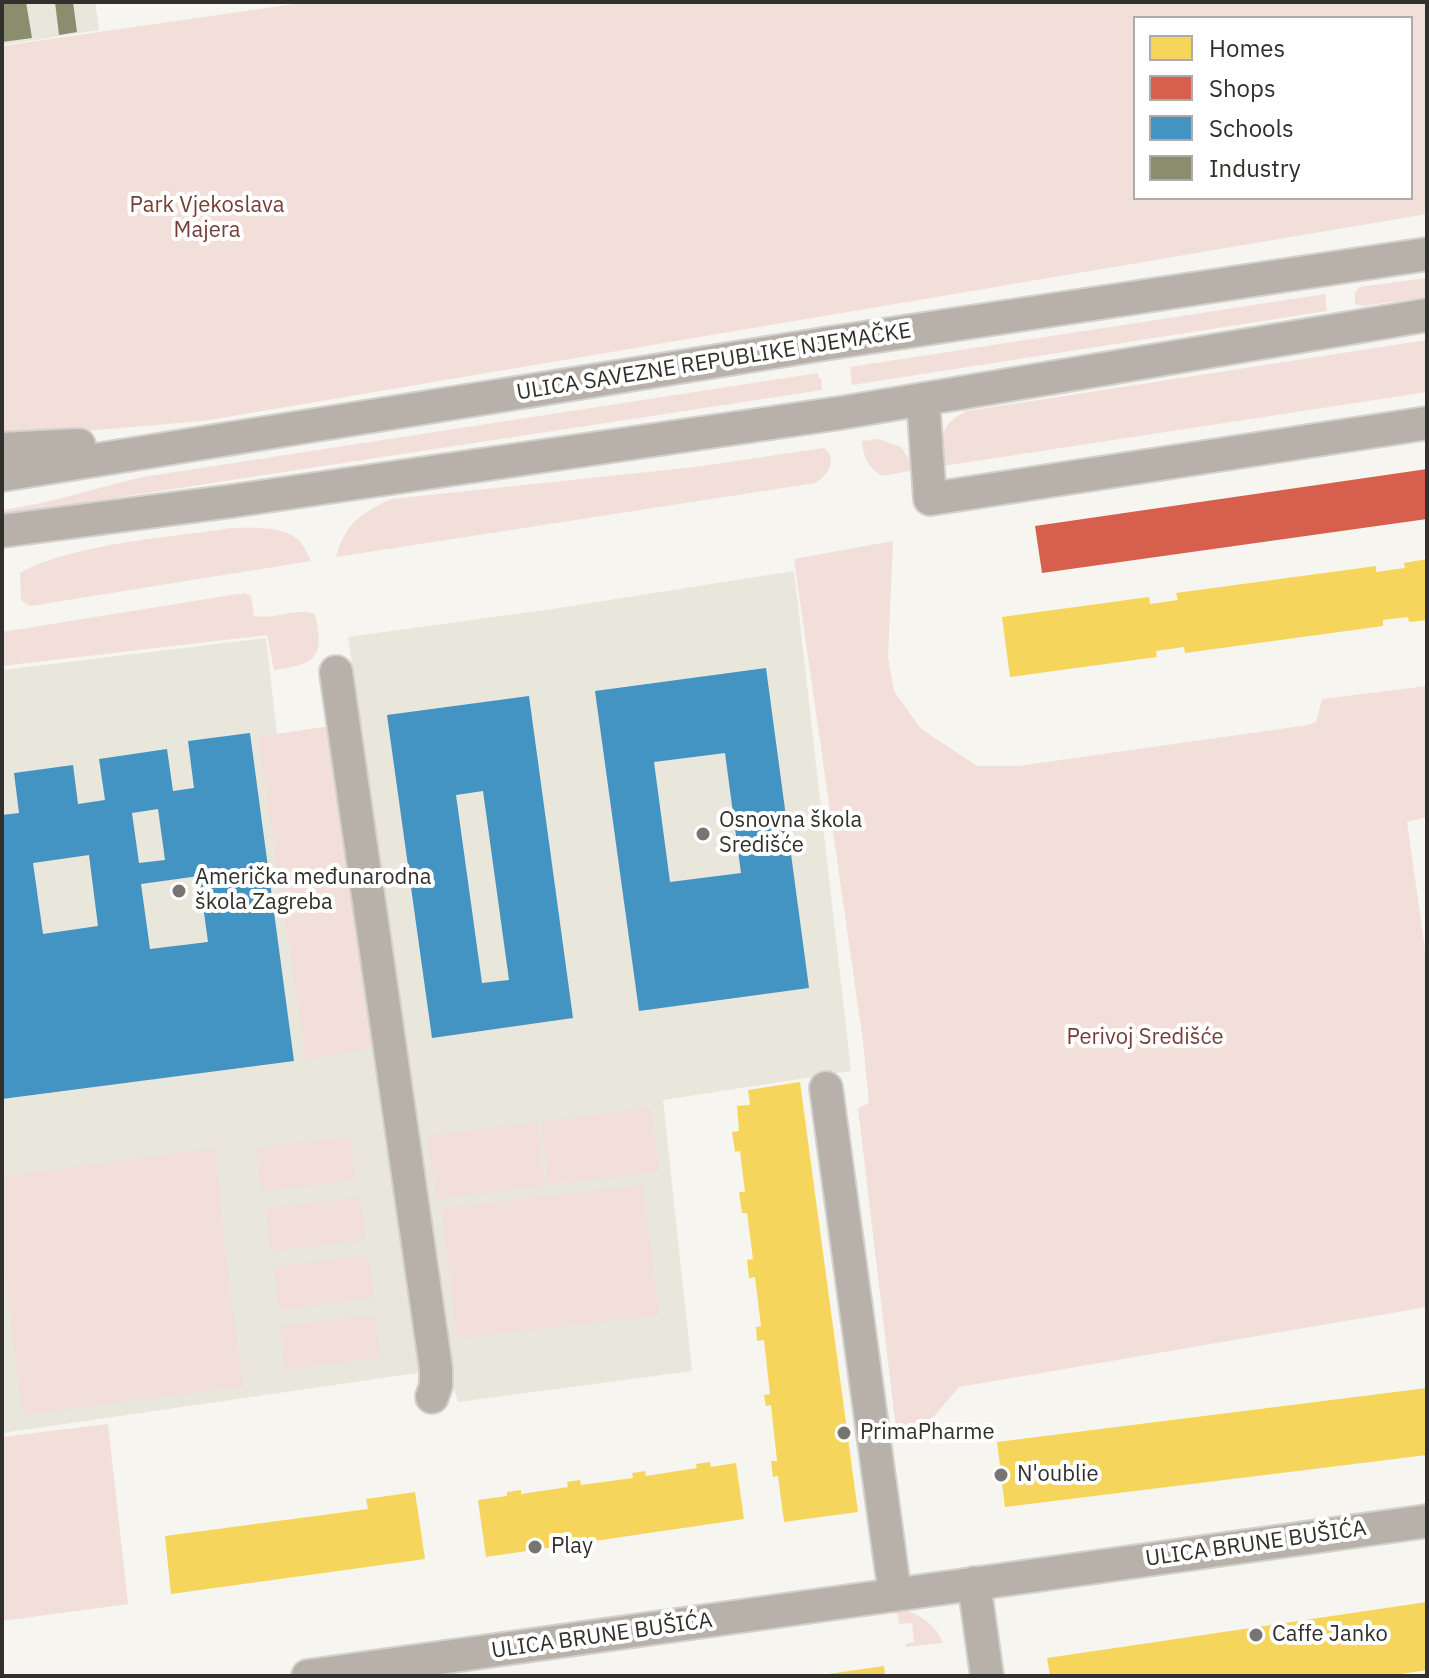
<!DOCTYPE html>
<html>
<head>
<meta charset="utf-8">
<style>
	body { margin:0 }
	#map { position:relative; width:1429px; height:1678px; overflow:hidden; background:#f6f5f0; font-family:"IBM Plex Sans",sans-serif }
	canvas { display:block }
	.frame { position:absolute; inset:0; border:4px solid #31302d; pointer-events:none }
	.legend { position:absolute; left:1133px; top:16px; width:280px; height:184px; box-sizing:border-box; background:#fff; border:2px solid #adacab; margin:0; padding:10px 14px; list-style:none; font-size:24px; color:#31302d }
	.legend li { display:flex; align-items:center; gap:16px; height:40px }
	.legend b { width:40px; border:2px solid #adacab }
</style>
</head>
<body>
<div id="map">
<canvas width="1429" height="1678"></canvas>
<div class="frame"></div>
<ul class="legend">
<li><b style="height:22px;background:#f6d55c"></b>Homes</li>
<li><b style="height:22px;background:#d6604d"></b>Shops</li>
<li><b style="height:22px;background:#4393c3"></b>Schools</li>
<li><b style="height:22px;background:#8c8c6e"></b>Industry</li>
</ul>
</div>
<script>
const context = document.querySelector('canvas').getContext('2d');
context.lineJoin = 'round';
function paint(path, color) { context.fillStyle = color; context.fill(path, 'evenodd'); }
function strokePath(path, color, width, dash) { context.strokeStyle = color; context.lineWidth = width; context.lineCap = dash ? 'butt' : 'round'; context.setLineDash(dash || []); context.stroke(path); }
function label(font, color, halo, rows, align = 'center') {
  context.font = font + ' "IBM Plex Sans",sans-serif'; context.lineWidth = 8; context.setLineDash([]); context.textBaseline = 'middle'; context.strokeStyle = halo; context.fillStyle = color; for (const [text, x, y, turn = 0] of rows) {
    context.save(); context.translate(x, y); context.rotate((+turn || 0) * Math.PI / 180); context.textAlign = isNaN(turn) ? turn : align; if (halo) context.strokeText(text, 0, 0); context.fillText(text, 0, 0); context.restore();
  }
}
const built = new Path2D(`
	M2,2H95L99,30L2,45Z
	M794,571L851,1071L663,1100L692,1371L458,1402L449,1372L348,637L552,609Z
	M266,638L277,734L331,726L424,1372L2,1433V670Z`);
const green = new Path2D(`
	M308,2H1427V214L203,421L2,438V46ZM1135,18H1411V198H1135Z
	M1427,278V297L1363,306L1355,304V292L1360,287Z
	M1325,294L1327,311L852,385L850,367Z
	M1427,340V392L943,466C941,438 939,424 967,411Z
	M818,373V378H821L822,390L2,515V510C51,503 96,488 143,477Z
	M879,439L901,447L916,470L882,476C868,467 863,457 862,441Z
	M824,448C838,460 828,475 815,483L336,557C345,524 361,513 391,499L695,467Z
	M232,528C253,528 286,525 301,543C305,548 308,555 311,561L30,606L21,600L20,573C70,544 173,537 232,528Z
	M893,541L888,657L894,691L921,729L977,766H1018L1308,725L1316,722L1322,699L1427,686V817L1407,822L1427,963V1307L959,1387L918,1435L897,1437L858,1108L869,1103L863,1042L794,559Z
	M244,593L251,596L254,616C274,620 295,607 315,614C325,658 316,664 274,670L267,635L2,666V632Z
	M331,726L378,1048L306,1059L258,737Z
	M651,1108L659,1171L549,1185L541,1122Z
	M537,1122L545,1185L436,1199L428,1136Z
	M350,1137L355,1180L261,1191L256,1148Z
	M215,1148L224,1242L243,1386L23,1415L2,1258V1177Z
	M643,1185L659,1315L457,1338L442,1209Z
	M360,1197L365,1240L271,1251L266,1209Z
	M368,1255L374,1298L279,1310L274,1267Z
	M375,1315L380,1358L285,1369L280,1326Z
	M108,1424L128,1604L2,1621V1437Z
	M906,1610C924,1618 935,1624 943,1643L906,1647V1644L914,1642L912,1623L899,1624L897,1611Z`);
const homes = new Path2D(`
	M1427,559V620L1409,622L1408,617L1383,620V626L1185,653L1184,647L1156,651L1157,657L1010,677L1002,617L1149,597L1150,604L1178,600L1176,593L1376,566V572L1405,568L1404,563Z
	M800,1082L858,1512L784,1522L778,1476L773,1477L771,1461H777L771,1405L766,1406L764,1395L770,1394L764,1340L757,1341L756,1327L761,1326L755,1277L749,1278L747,1260L753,1259L747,1213H742L739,1192H745L740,1151L735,1152L732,1132L739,1131L737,1106L750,1105L748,1090Z
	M1427,1388V1455L1005,1507L997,1442Z
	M710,1462L711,1467L736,1463L744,1519L486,1557L478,1500L507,1496V1492L521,1490V1494L568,1487L567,1482L580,1480L581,1485L633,1478L632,1473L645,1471L646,1476L697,1468L696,1464Z
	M415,1492L425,1559L171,1594L165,1536L368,1509L366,1499Z
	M1427,1602V1670L1388,1676H1050L1047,1658Z
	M884,1666L885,1676H828V1674Z`);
const shops = new Path2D(`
	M1427,469V519L1042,573L1035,526Z`);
const schools = new Path2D(`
	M766,668L809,988L639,1011L595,691ZM725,753L741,873L670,882L654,762Z
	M529,696L573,1018L432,1038L387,715ZM483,791L509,980L482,983L456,795Z
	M250,733L294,1061L2,1099V815L19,813L14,773L73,765L78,804L105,800L99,759L167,749L173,791L194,788L188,741ZM158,809L165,860L139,863L132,813ZM89,855L98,926L43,934L33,863ZM199,876L208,942L150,949L141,884Z`);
const industry = new Path2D(`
	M2,2H26L32,38L2,42Z
	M55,2H73L77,32L59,35Z`);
const minor = new Path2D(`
	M923,399L930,499L1427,423
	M2,449L79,445
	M2,475L830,343L1427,254
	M2,531L232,501L840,413L1427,315
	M336,672L436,1369V1385L432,1397
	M826,1088L895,1595
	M974,1583L987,1676
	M308,1676L1427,1521`);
const markers = [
	[703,834,8,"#767571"],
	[179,891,8,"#767571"],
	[844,1433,8,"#767571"],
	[1001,1475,8,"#767571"],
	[535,1547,8,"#767571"],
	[1256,1635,8,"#767571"]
];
const parkNames = [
	["Park Vjekoslava",207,206],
	["Majera",207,231],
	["Perivoj Središće",1145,1038]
];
const streetNames = [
	["ULICA SAVEZNE REPUBLIKE NJEMAČKE",714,362,-9],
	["ULICA BRUNE BUŠIĆA",1256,1544,-8],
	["ULICA BRUNE BUŠIĆA",602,1636,-8]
];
const poiNames = [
	["Osnovna škola",719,821],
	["Središće",719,846],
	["Američka međunarodna",195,878],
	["škola Zagreba",195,903],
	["PrimaPharme",860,1433],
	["N'oublie",1017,1475],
	["Play",551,1547],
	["Caffe Janko",1272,1635]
];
paint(built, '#e9e6dc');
paint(green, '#f2dfd9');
paint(homes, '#f6d55c');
paint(shops, '#d6604d');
paint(schools, '#4393c3');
paint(industry, '#8c8c6e');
strokePath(minor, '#d2d1ce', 36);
strokePath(minor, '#b8b1aa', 32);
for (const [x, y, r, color] of markers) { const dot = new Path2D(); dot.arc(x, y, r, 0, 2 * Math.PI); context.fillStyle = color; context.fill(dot); strokePath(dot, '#fff', 3); }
label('22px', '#733e35', '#fff', parkNames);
label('22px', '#31302d', '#fff', streetNames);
label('22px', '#31302d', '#fff', poiNames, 'left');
</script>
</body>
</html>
